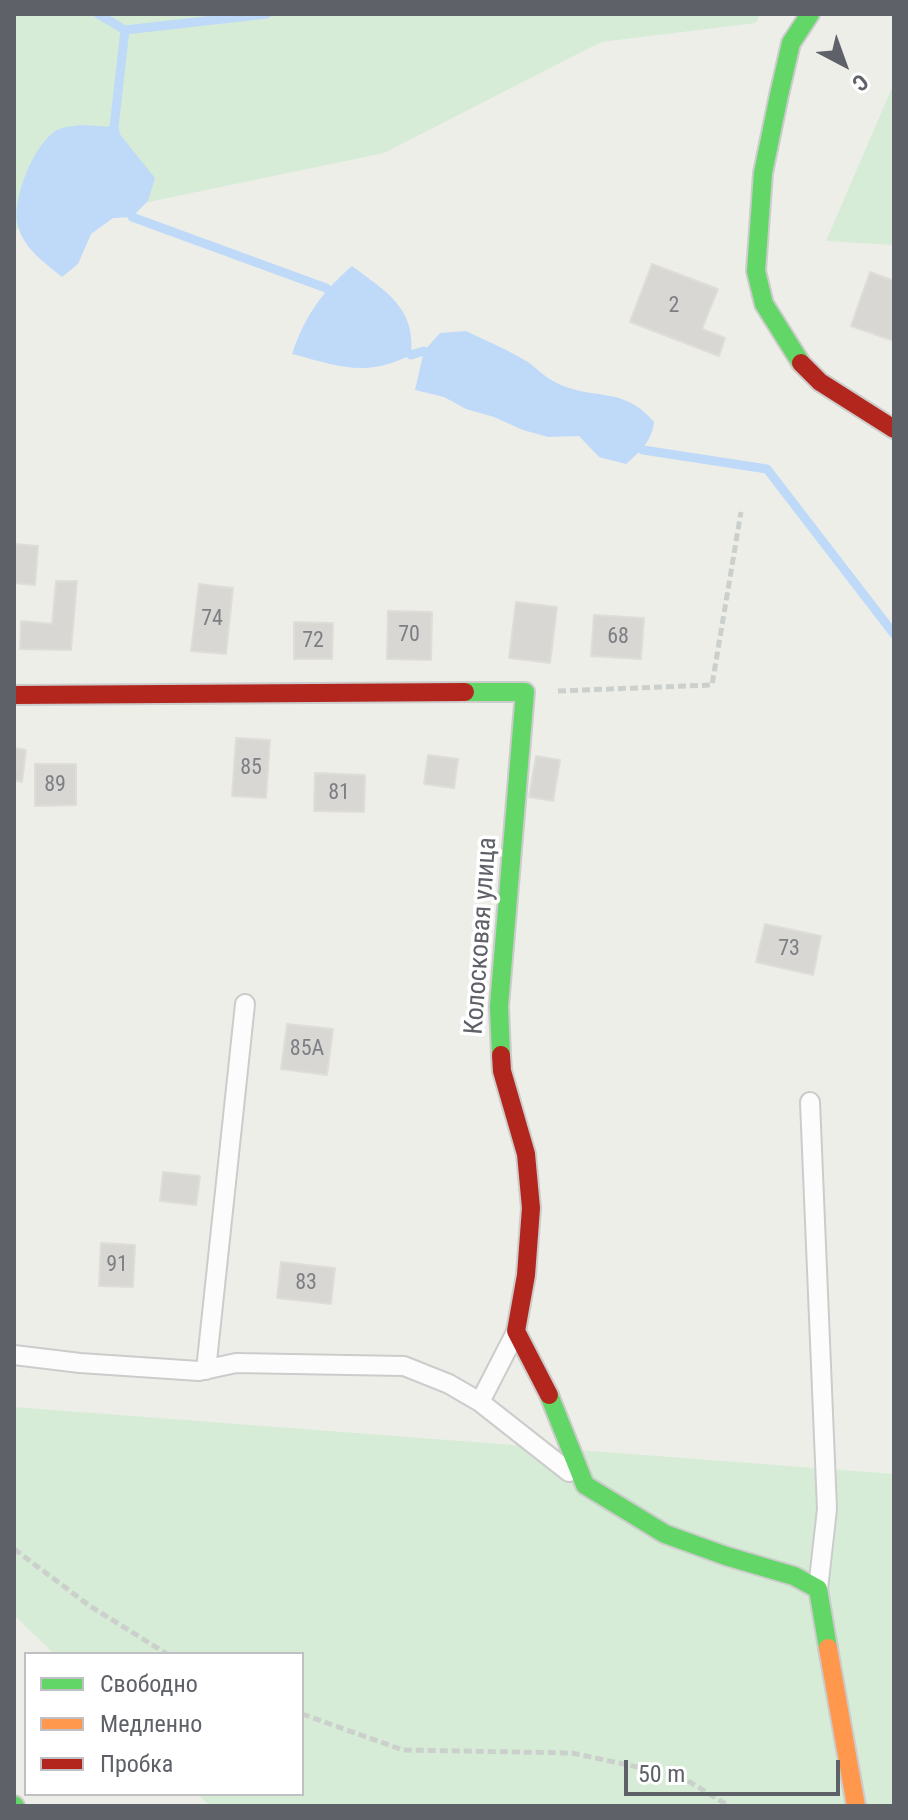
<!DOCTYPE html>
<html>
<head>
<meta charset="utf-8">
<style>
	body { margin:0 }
	#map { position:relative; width:908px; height:1820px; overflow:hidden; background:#eeeee9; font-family:"Roboto Condensed",sans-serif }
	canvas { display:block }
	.frame { position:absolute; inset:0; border:16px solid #5e6168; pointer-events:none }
	.legend { position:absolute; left:24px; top:1652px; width:280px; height:144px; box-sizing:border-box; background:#fff; border:2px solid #bfc0c3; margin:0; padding:10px 14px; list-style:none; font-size:24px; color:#5e6168 }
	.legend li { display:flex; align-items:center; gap:16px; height:40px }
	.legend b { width:40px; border:2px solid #bfc0c3 }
	.north { position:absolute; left:804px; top:24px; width:80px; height:80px; -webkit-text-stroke:6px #fff; paint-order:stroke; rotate:139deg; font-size:22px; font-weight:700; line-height:32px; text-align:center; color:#5e6168 }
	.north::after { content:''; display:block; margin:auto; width:28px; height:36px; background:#5e6168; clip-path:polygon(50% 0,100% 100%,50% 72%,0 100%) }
	.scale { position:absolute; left:624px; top:1760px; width:216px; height:36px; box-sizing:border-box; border:4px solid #5e6168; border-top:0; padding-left:10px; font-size:24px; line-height:28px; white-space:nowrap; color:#5e6168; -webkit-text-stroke:6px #fff; paint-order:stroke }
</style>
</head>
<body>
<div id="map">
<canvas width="908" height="1820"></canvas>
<div class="frame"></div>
<ul class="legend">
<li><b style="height:10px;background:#63d668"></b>Свободно</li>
<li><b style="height:10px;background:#ff974d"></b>Медленно</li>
<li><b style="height:10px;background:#b3261e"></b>Пробка</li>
</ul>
<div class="north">С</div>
<div class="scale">50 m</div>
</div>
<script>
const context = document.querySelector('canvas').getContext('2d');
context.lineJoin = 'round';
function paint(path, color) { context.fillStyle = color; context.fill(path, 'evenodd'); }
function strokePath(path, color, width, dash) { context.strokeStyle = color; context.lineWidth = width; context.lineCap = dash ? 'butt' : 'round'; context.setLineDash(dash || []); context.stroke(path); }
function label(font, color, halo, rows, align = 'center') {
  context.font = font + ' "Roboto Condensed",sans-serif'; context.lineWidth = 7; context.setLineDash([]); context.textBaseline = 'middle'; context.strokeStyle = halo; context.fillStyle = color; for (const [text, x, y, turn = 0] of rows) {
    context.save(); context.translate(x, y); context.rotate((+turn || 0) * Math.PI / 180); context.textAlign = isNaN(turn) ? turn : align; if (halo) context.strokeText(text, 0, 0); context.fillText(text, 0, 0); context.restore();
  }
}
const green = new Path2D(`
	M14,14H760L756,23L601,42L384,153L14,230Z
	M894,83V245L826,241Z
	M14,1407L894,1474V1806H210L197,1794H302V1654H54L14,1615Z`);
const water = new Path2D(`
	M81,125L114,127L155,178L148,201L132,217L113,218L91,234L78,264L62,277C45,263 24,249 18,226C11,200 34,143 57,130C63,127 74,126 81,125Z
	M352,266C385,291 416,307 411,355C365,378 339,366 292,354C305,316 321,293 352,266Z
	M466,331C487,341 508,350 528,362C536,368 544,376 553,381C590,402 623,384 654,422C652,441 640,452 626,464L599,457L579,436L548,437L523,430L494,417L466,409L444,397L415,390L424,351L440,333Z`);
const stream = new Path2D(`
	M98,14L125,30L267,14
	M116,137L114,127L125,30
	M130,206L132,217L326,288L335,295
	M404,349L411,355L424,351L433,355
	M633,445L643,450L767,469L894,634`);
const building = new Path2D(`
	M652,264L718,289L702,329L725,338L719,356L630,322Z
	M870,272L894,281V341L851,326Z
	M14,544L38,546L35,585L14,583Z
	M56,581H77L71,650L20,649L21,621L52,624Z
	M199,584L233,588L226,654L191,651Z
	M516,602L557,607L550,663L509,658Z
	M388,611L432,612L431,660L387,659Z
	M594,615L644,618L641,659L591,656Z
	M294,622L333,623L332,659H294Z
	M236,738L270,740L266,798L232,796Z
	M14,748L26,750L22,782L14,780Z
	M428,755L458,759L454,788L424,784Z
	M536,756L560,760L553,801L529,797Z
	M35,764H76V805L35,806Z
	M315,773L365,775L364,812L314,811Z
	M765,924L821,936L813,975L756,962Z
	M287,1024L333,1029L327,1075L281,1069Z
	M163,1172L200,1176L196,1205L160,1201Z
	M101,1243L135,1245L133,1287L99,1286Z
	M281,1262L335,1268L331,1304L277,1298Z`);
const path = new Path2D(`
	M558,691L712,685L741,512
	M14,1549L90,1606L167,1654
	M302,1714L403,1750L572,1753L680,1776L729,1806`);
const lane = new Path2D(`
	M810,1102L827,1509L818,1589
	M14,1355L80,1363L199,1371L236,1363L404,1366L449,1384L480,1402L569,1472
	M206,1370L245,1004
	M480,1402L515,1334`);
const fast = new Path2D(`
	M801,363L764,304L756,271L763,173L779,95L791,43L810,14
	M465,692H525L499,1006L501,1055
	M549,1395L585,1485L665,1534L726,1556L794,1576L818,1589L828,1648
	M14,1805L15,1806`);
const slow = new Path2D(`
	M828,1648L856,1806`);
const jam = new Path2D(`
	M801,363L820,382L894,429
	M14,695L465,692
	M501,1055L502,1071L526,1154L531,1208L526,1275L516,1331L549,1395`);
const numberNames = [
	["2",674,306],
	["74",212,619],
	["70",409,635],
	["68",618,637],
	["72",313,641],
	["85",251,768],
	["89",55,785],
	["81",339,793],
	["73",789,949],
	["85А",307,1049],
	["91",117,1265],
	["83",306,1283]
];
const streetNames = [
	["Колосковая улица",482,936,-86]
];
paint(green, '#d6ecd6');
paint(water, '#bedaf8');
strokePath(stream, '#bedaf8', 9);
paint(building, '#d8d7d4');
strokePath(building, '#deddd8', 2);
strokePath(lane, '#cbcccb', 22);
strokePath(fast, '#cbcccb', 22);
strokePath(slow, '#cbcccb', 22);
strokePath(jam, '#cbcccb', 22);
strokePath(path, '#cbd0cd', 5, [8, 4]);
strokePath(lane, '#fcfcfc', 18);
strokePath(fast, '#63d668', 18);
strokePath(slow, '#ff974d', 18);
strokePath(jam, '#b3261e', 18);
label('22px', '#7d7f84', null, numberNames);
label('26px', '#5e6168', '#fff', streetNames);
</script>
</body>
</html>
